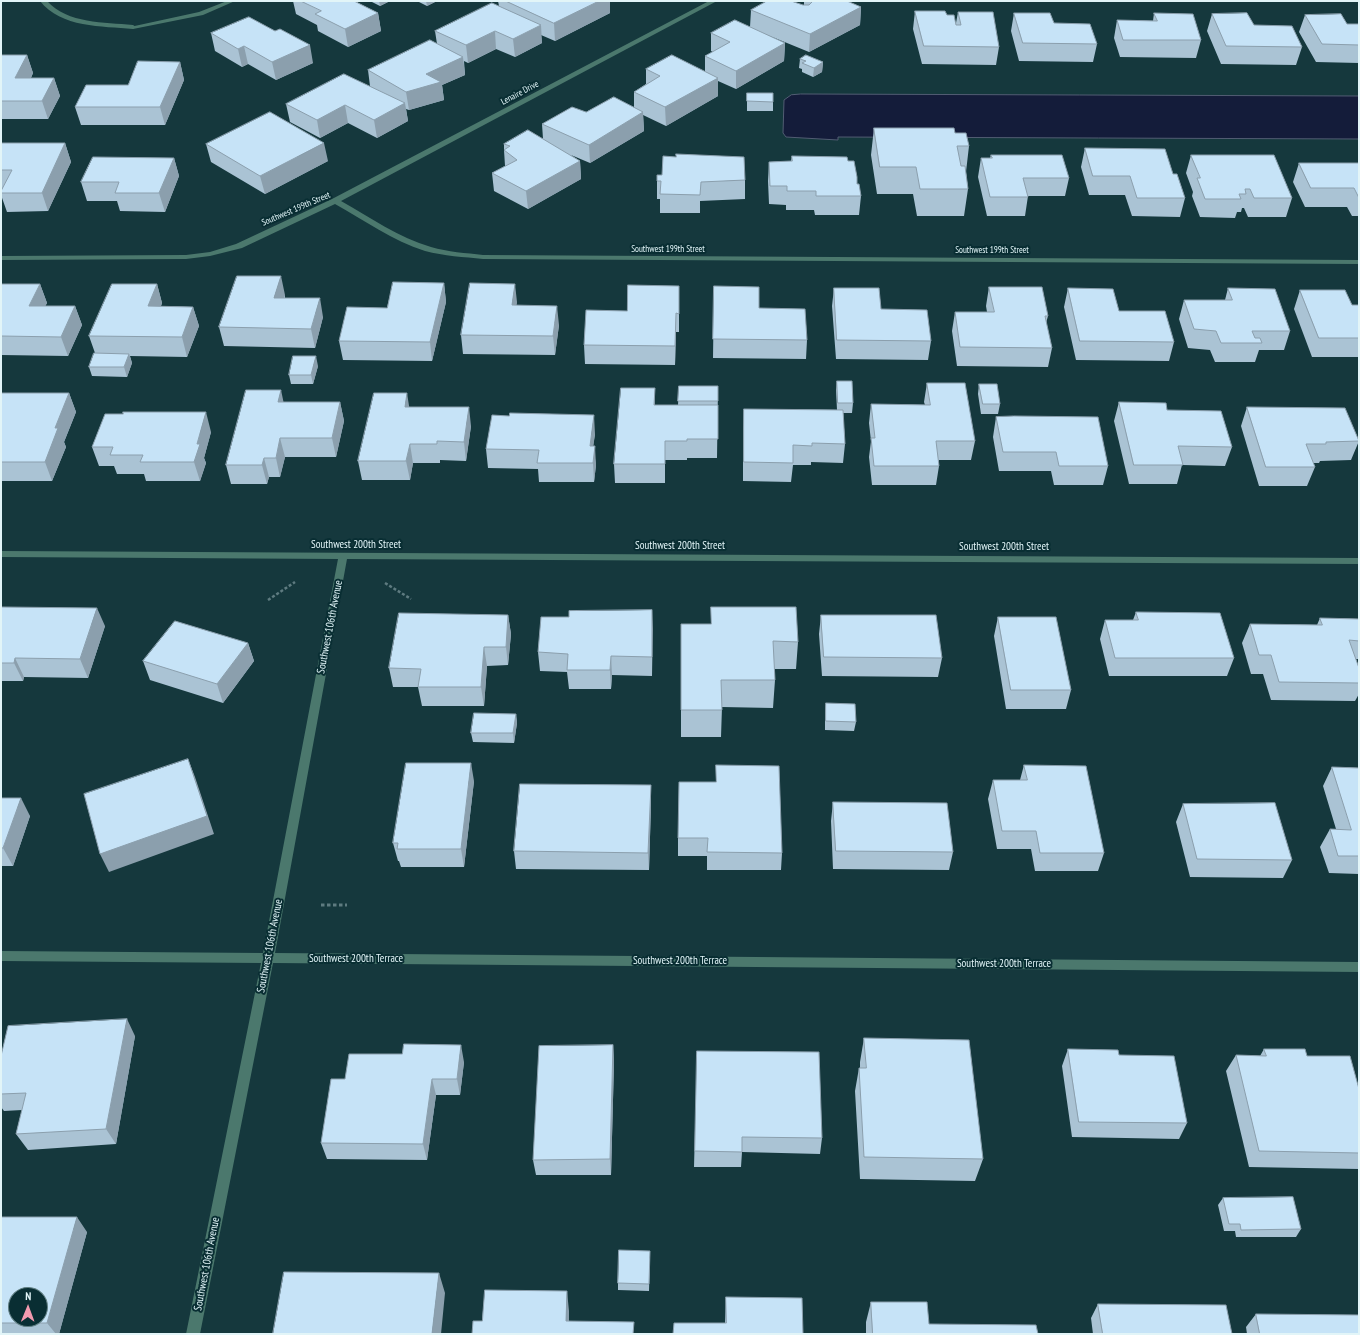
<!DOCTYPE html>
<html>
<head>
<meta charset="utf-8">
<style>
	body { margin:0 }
	#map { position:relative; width:1360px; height:1335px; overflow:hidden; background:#15383d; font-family:"PT Sans Narrow",sans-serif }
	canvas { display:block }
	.frame { position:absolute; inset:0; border:2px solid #e2f5f8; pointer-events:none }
	.north { position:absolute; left:8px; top:1287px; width:40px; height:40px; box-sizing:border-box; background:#092e33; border:1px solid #607e82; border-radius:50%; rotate:1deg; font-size:11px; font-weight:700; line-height:16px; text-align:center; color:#e2f5f8 }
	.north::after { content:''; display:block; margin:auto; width:14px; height:18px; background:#f29aaf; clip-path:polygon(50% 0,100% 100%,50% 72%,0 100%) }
</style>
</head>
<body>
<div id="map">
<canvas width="1360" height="1335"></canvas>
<div class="frame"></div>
<div class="north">N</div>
</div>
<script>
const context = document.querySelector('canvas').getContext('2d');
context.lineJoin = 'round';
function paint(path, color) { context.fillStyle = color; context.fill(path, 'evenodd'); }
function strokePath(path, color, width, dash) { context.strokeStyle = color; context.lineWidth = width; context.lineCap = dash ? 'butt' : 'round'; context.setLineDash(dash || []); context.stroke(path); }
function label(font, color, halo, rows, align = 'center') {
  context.font = font + ' "PT Sans Narrow",sans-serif'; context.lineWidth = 4; context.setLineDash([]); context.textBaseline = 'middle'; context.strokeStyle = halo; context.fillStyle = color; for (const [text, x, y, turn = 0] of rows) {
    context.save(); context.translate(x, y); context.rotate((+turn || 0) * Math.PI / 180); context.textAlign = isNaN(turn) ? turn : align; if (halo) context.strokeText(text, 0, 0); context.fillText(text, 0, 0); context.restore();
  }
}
const water = new Path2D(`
	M801,94L1359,96V139L838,137V140L786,137L783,133L784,100L791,95Z`);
const pathFar1 = new Path2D(`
	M385,583L411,599
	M268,600L295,582`);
const path = new Path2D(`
	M321,905H347`);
const service = new Path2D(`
	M40,1H47C68,24 104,22 133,25L136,27L133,29C102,26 61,28 40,1Z`);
const minor = new Path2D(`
	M227,1H235L203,15L133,29L130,27L199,12Z
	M709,1H717L341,201C370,217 399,238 431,247C448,252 466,253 483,255L1359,260V264L483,259C464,257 444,256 425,251C393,241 364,220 335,204L242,248L210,256L186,259L1,260V256L186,255L210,252L236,244L332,199Z
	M1,551L1359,558V564L347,559L275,953L1359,962V972L273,963L200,1334H186L261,963L1,961V951L263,953L338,559L1,557Z`);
const wall = new Path2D(`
	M293,1H357L358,3L378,13L381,31L348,47L318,31L317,25L296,14Z
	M370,1H390L380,6Z
	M417,1H437L427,6Z
	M498,1H610V13L555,41L541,35L542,43L515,57L496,49L468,63L464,61L465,75L442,85L444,100L409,110L406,109L408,121L377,138L348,123L320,138L290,122L286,104L370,86L368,70L437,44L435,31L499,6Z
	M804,1H847L861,7L860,25L809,52L765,34L785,43L784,61L736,89L718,81V96L666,126L643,115L644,131L590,163L571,155L580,161L581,179L528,209L494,191L492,173L505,166L504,150V144L543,139L542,124L586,112L634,108V92L646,84V69L705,71V56L713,52L711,51V33L750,27L751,10L804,5Z
	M915,11L947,15L956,23L958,12L999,47L996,65L922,64L913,29Z
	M1014,13L1054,23L1097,44L1093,62L1019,61L1011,31Z
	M1154,13L1201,40L1196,58L1120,57L1114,38L1117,20L1153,21Z
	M1212,14L1254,25L1302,47L1296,65L1221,64L1207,31Z
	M1305,15L1347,24H1359V63L1316,62L1299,32Z
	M275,31L313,63L276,80L248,64L242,67L215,51L211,33Z
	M1,55H27L33,73L31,78H54L60,96L48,119H1Z
	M800,59L823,62L822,72L813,77L802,72V69L799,68Z
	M180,62L184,80L165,125H81L75,107L128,85Z
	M747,93L773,102V111H747Z
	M874,128L955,133L969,146L966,172L968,189L964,216H917L913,194H877L871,155Z
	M1,143H65L71,162L48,211L7,212L1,195V191L2,188H1Z
	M206,144L328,161L265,194L211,162Z
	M1085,148L1173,174L1185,198L1180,217L1132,216L1125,195H1089L1081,167Z
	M991,155L1069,178L1065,196H1028L1025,216H987L978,177L981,158H990Z
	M1191,155L1292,198L1286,217H1248L1244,208H1242L1241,212H1237L1235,218L1200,217L1192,196L1193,192L1186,173Z
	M792,156L848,161L861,196L859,215H815L814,210H786V205L769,204L768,181L769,162L791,161Z
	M174,158L179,176L165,212L120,211L117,201H87L81,182Z
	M1299,163H1359V216H1352L1347,207H1305L1293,182Z
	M745,180V199L700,201V213H660V199H657V181Z
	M444,283L446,302L432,361L343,360L339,341Z
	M1,284H40L47,303L45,306H75L82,325L68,356L1,355Z
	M157,284L162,303L161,306L193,307L199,326L187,357L130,356L132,363L127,377L92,376L89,367L95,353L89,336Z
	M679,286V332H676L675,365L585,364L584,345L627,311Z
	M714,286L759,308L807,340L806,359L713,358Z
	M989,287L1048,316L1046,323L1052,348L1048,367L957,366L952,331L955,312H987L986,306Z
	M834,288L881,309L931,341L928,360L836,359L832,306Z
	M1068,288L1174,342L1169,361L1076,360L1064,307Z
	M1228,288L1290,331L1284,350H1259L1255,362H1215L1210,350L1188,348L1179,319L1184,300H1225Z
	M1300,290L1352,305H1359V357H1312L1294,309Z
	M285,295V298L323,317L315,348L224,346L219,327Z
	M517,302L516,305L559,325L555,355L463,354L461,335Z
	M318,366L313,384H291L289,375Z
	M837,381L853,403L852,413H843L845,444L843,463L811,462V465H793L791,482L743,481V428L744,409L837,410L836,390Z
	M927,383L975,441L971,460H939V466L936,485H872L869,457L871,441L869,423L871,404L925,405L924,402Z
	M979,384L1000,404L998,414H981L978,394Z
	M679,386H718L717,458H687V460H665V483H615L614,464L655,405H678Z
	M1,393H69L76,412L64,442L66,447L52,481H1Z
	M283,402H340L344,421L336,457H285L280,477H269L267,484H231L226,465Z
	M1119,402L1167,410L1232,447L1225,466L1182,465L1177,484H1129L1114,421Z
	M409,407L471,426L466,461L440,460V463H413L410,480H362L358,461Z
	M1247,407L1359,441L1351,460L1320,461L1319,463H1313L1315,467L1307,486H1259L1241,426Z
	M996,417L1108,466L1103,485H1054L1051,471H999L993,437Z
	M211,432L204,458L206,463L200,481H146L144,474H117L114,466H99L92,447Z
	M595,434L593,446L596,465L594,482H539L538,469L488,468L486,449Z
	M652,610V676L612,675L611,689H569L567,672L540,671L538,652L569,617Z
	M1,611L105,626L88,678L24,677L23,681H1Z
	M1136,612L1234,658L1227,676H1109L1100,639L1105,620H1133Z
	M508,615L511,634L508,665L487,666L484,706H422L418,687H393L389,668Z
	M821,615L942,658L938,677L822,676L819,634Z
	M998,617L1071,690L1066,709H1006L994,636Z
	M1320,618L1359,619V659H1356L1359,668V694L1355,701L1271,700L1263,674H1251L1242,643L1250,624L1317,625Z
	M681,624L798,642L796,669H775V680L773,708L722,707L721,737H681Z
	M248,643L254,661L223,703L150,680L143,661Z
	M826,703L856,722L854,731L825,730V712Z
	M516,714L517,723L514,743L473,742L471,733Z
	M716,765L782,853L781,870H707V856H678V838L716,782Z
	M1024,765L1104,853L1098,871H1035L1031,849H997L988,799L993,780H1020Z
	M1332,767L1359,768V874L1329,873L1320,847L1330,829H1336L1323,786Z
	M474,781L464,867H401L399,861H398L393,843Z
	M651,785V804L649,870L516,869L514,851Z
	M1,798L30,816L13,866H1Z
	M833,802L953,852L949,870L833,869L831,821Z
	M1183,804L1292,860L1283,878L1190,877L1176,822Z
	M135,1036L116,1144L28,1150L16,1134L22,1110L4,1111L1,1107V1056Z
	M864,1038L983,1159L975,1181L860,1179L855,1091L859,1068H860V1062Z
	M613,1045L614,1062L611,1175H536L533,1160Z
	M1068,1049L1119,1055L1187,1123L1179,1139L1072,1137L1062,1066Z
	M1264,1049L1307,1056L1359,1089V1169L1249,1167L1226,1071L1236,1055L1260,1056Z
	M697,1051L822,1138L820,1154L742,1152L741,1167H694Z
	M464,1062L460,1095H436L427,1160L327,1159L321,1143L345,1079Z
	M1223,1198L1301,1229L1296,1237H1236L1235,1231H1224L1218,1205Z
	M1,1217L87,1232L59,1334H1Z
	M650,1258L649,1291L618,1290V1283Z
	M726,1297L803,1334L725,1323Z
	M871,1302L929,1324L1038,1334H866V1322Z
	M1098,1304L1232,1334H1093L1091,1318Z
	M1256,1314L1359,1334H1247L1246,1327Z`);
const shadedWall = new Path2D(`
	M379,1H390L380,6Z
	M426,1H437L427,6Z
	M599,1H610V13L555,41L554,23Z
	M861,7L860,25L809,52L810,34Z
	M378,13L381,31L348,47L345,29Z
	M541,25L542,43L515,57L513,39Z
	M495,31L496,49L468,63L466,45Z
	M785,43L784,61L736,89V71Z
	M310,45L313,63L276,80L272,62Z
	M244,46L248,64L242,67L238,49Z
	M27,55L33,73L22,96L15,78Z
	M463,57L465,75L442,85L444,100L409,110L406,92L426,74Z
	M180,62L184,80L165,125L160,107Z
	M823,62L822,72L813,77L814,68Z
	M54,78L60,96L48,119L42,101Z
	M718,78V96L666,126L665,107Z
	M405,103L408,121L377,138L374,120Z
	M345,105L348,123L320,138L317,120Z
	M643,112L644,131L590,163L589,145Z
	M65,143L71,162L48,211L42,193Z
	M324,143L328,161L265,194L260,176Z
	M174,158L179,176L165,212L159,193Z
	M580,161L581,179L528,209L526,191Z
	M281,276L285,295L279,316L274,298Z
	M444,283L446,302L432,361L430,342Z
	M40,284L47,303L36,325L29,306Z
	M157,284L162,303L154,325L148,306Z
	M515,284L517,302L514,324L512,305Z
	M320,298L323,317L315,348L311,329Z
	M75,306L82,325L68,356L61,337Z
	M557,306L559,325L555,355L553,336Z
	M193,307L199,326L187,357L182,337Z
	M676,313V332L675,365V346Z
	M129,354L132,363L127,377L124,367Z
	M316,356L318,366L313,384L311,375Z
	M655,388V407L654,405Z
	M281,390L285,409L278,402Z
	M69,393L76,412L64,442L66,447L52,481L45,462L55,428Z
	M407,393L410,412L405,407Z
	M340,402L344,421L336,457L332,438Z
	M469,407L471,426L466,461L464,442Z
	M206,412L211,432L204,458L206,463L200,481L194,462L197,444Z
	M594,415L595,434L591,463L590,446Z
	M280,438L285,457L280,477L276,458Z
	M410,444L413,463L410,480L406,461Z
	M595,446L596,465L594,482L593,463Z
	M264,458L269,477L267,484L262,465Z
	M97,608L105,626L88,678L80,659Z
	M652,610L653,629L652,676Z
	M508,615L511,634L508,665L506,647Z
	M248,643L254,661L223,703L217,684Z
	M484,647L487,666L484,706L481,687Z
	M611,656L612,675L611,689L610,670Z
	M15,658L24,677L23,681L14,663Z
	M516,714L517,723L514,743L513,733Z
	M188,759L195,777L214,834L109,872L100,854Z
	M471,763L474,781L464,867L461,849Z
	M651,785V804L649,870L648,853Z
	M21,798L30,816L13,866L3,848Z
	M127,1019L135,1036L116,1144L106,1129Z
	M461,1045L464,1062L460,1095L457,1079Z
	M613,1045L614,1062L611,1175L610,1159Z
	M432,1079L436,1095L427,1160L423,1144Z
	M77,1217L87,1232L59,1334H56L47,1323Z
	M439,1273L445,1293L441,1334H432Z
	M567,1291L569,1311V1334L566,1321Z`);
const building = new Path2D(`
	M301,1H354L378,13L345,29L315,14L321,11Z
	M506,1H599L554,23Z
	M767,1H791L803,5H809L812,2L811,1H847L861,7L810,34L751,10Z
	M492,3L541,25L513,39L495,31L466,45L435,31Z
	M915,11H945L947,15H954L956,25H961L958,12H993L999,47L924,46Z
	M1014,13H1050L1054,23L1090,24L1097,44L1023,43Z
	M1154,13L1193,14L1201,40H1123L1117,20L1157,21Z
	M1247,13L1254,25L1292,26L1302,47L1226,46L1212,14Z
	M1341,14L1347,24H1359V45L1322,44L1305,15Z
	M249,17L275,31L280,29L310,45L272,62L244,46L238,49L211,33Z
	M735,20L785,43L736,71L705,56L730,42L711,33Z
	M430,40L463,57L426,74L441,82L406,92L368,70Z
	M1,55H27L15,78H54L42,101H1Z
	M672,55L718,78L665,107L634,92L660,76L646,69Z
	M806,55L823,62L814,68L802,63L806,61L800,59Z
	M138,61L180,62L160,107H75L86,85H128Z
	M344,74L405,103L374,120L345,105L317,120L286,104Z
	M747,93H773V102L747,101Z
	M614,97L643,112L589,145L542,124L572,107L586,112Z
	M270,112L324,143L260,176L206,144Z
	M874,128H954L955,133H966L969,146H957L961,166H965L968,189H920L916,167H880Z
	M528,130L580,161L526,191L492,173L517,160L504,150L510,146L504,144Z
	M1,143H65L42,193H1V191L12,170H1Z
	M1085,148L1165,149L1173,174H1177L1185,198H1137L1130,176H1093Z
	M676,154L744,157L745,180L701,182L700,195L660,194L661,181H657V175H662L663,156L676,157Z
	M991,155H1062L1069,178H1023L1028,197H990L981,158H992Z
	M1191,155H1274L1292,198H1254L1250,189H1245L1246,194H1239L1241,199H1205L1197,178H1200Z
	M792,156L847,157L848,161H854L857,177V184H859L861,196H816V191H787V186H770L769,162L792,161Z
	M93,157L174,158L159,193H115L119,182H81Z
	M1299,163H1359V198L1354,188H1311Z
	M237,276H281L274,298H320L311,329L219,327Z
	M393,282L444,283L430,342L339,341L347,307L387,308Z
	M470,283L515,284L512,305L557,306L553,336L461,335Z
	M1,284H40L29,306H75L61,337L1,336Z
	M112,284H157L148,306L193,307L182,337L89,336Z
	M628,285L679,286V314L676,313L675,346L584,345L586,310L627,311Z
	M714,286L759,287V308L805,309L807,340L713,339Z
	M989,287H1042L1048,316H1045L1052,348L960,347L955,312H994Z
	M834,288H879L881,309L927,310L931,341L837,340Z
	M1068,288L1113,289L1119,311H1165L1174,342L1080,341Z
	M1228,288L1275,289L1290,331H1252L1255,338H1260L1262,343H1221L1216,331L1194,329L1184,300H1232Z
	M1300,290H1345L1352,305H1359V338H1319Z
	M94,353L129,354L124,367H89Z
	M293,356H316L311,375H289Z
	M837,381H852L853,403H838Z
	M927,383H965L975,441H936L939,466H874L871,438H875L871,404L930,405Z
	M979,384H997L1000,404H983Z
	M679,386H718V401H678Z
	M621,388H655L654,405H718V439H687V441H665V464H614Z
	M246,390H281L278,402H340L332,438H280L276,458H264L262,465H226Z
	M1,393H69L55,428H58L45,462H1Z
	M374,393H407L405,407H469L464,442L437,441V444H410L406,461H358Z
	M1119,402L1166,403L1167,410L1221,411L1232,447L1178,446L1183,465H1134Z
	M1247,407L1345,408L1359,441L1326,442V444H1306L1315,467H1266Z
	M744,409L843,410L845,444L812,443V446L793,445V463L744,462Z
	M123,412H206L197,444H200L194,462H140L143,455H110L113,447H92L105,414H123Z
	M510,413L594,415L590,446H595L593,463H537L539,450L486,449L492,415L509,416Z
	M1014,416L1098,417L1108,466H1059L1056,452H1003L996,417Z
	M2,607L97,608L80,659L15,658L14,663H1V611Z
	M711,607H796L798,642L773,641L775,680H721L722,710H681V624H711Z
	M652,610V657L611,656L610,670H567L568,654L538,652L541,617H569V611Z
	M1136,612L1220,613L1234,658H1115L1105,620H1138Z
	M399,613L508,615L506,647H484L481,687H418L421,669L389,668Z
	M821,615H936L942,658L824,657Z
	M998,617H1056L1071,690H1011Z
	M1320,618L1359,619V641L1349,640L1359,668V683L1279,682L1271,655H1259L1250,624L1322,625Z
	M175,621L248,643L217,684L143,661Z
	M826,703L855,704L856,722L826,721Z
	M474,713L516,714L513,733H471Z
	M188,759L207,816L100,854L84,794Z
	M406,763H471L461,849H397L398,843H393Z
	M716,765L779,766L782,853L707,852L708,838H678L679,782H716Z
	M1024,765L1086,766L1104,853H1040L1036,831H1002L993,780H1027Z
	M1332,767L1359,768V856H1338L1330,829L1351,830Z
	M520,784L651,785L648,853L514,851Z
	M1,798H21L3,848H1Z
	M833,802L947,803L953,852L836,851Z
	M1275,803L1292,860L1197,859L1183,804Z
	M127,1019L106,1129L16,1134L26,1093L1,1094V1056L8,1026Z
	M864,1038L969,1040L983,1159L864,1157L859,1068H866Z
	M404,1044L461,1045L457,1079H432L423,1144L321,1143L331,1079H345L349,1054H402Z
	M613,1045L610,1159L533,1160L539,1046Z
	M1068,1049L1118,1050L1119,1055L1174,1056L1187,1123L1079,1122Z
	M1264,1049H1305L1307,1056H1350L1359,1089V1153L1259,1151L1236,1055L1266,1056Z
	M697,1051L819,1052L822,1138L742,1137V1152L695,1151Z
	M1293,1197L1301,1229L1241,1230L1240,1224H1229L1223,1198Z
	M1,1217H77L47,1323H1ZM16,1295H40V1319H16Z
	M619,1250L650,1251L649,1284L618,1283Z
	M284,1272L439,1273L432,1334H273Z
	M485,1290L567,1291L566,1321L634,1322L633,1334H472L473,1321H482Z
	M726,1297L802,1298L803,1334H673L674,1323H726Z
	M871,1302H927L929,1324L1036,1325L1038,1334H873Z
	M1098,1304L1226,1305L1232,1334H1103Z
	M1256,1314L1359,1315V1334H1260Z`);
const farStreetnames = [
	["Lenaire Drive",520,93,-28],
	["Southwest 199th Street",296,209,-23],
	["Southwest 199th Street",668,249],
	["Southwest 199th Street",992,250]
];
const streetNames = [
	["Southwest 200th Street",356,545],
	["Southwest 200th Street",680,546],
	["Southwest 200th Street",1004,547],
	["Southwest 106th Avenue",330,627,-79],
	["Southwest 106th Avenue",270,946,-79],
	["Southwest 200th Terrace",356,959],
	["Southwest 200th Terrace",680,961],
	["Southwest 200th Terrace",1004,964],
	["Southwest 106th Avenue",207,1264,-79]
];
paint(water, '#141c3a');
strokePath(water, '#525d73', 1);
strokePath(pathFar1, '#5e7b80', 2.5, [3, 2]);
strokePath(path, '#5e7b80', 3, [3.5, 2.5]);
paint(service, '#4b786d');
paint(minor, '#4b786d');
paint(wall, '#aac3d4');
paint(shadedWall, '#8b9fad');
paint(building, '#c6e3f7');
strokePath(building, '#8b9fad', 1);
label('9px', '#e2f5f8', '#092e33', farStreetnames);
label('11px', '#e2f5f8', '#092e33', streetNames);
</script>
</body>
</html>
